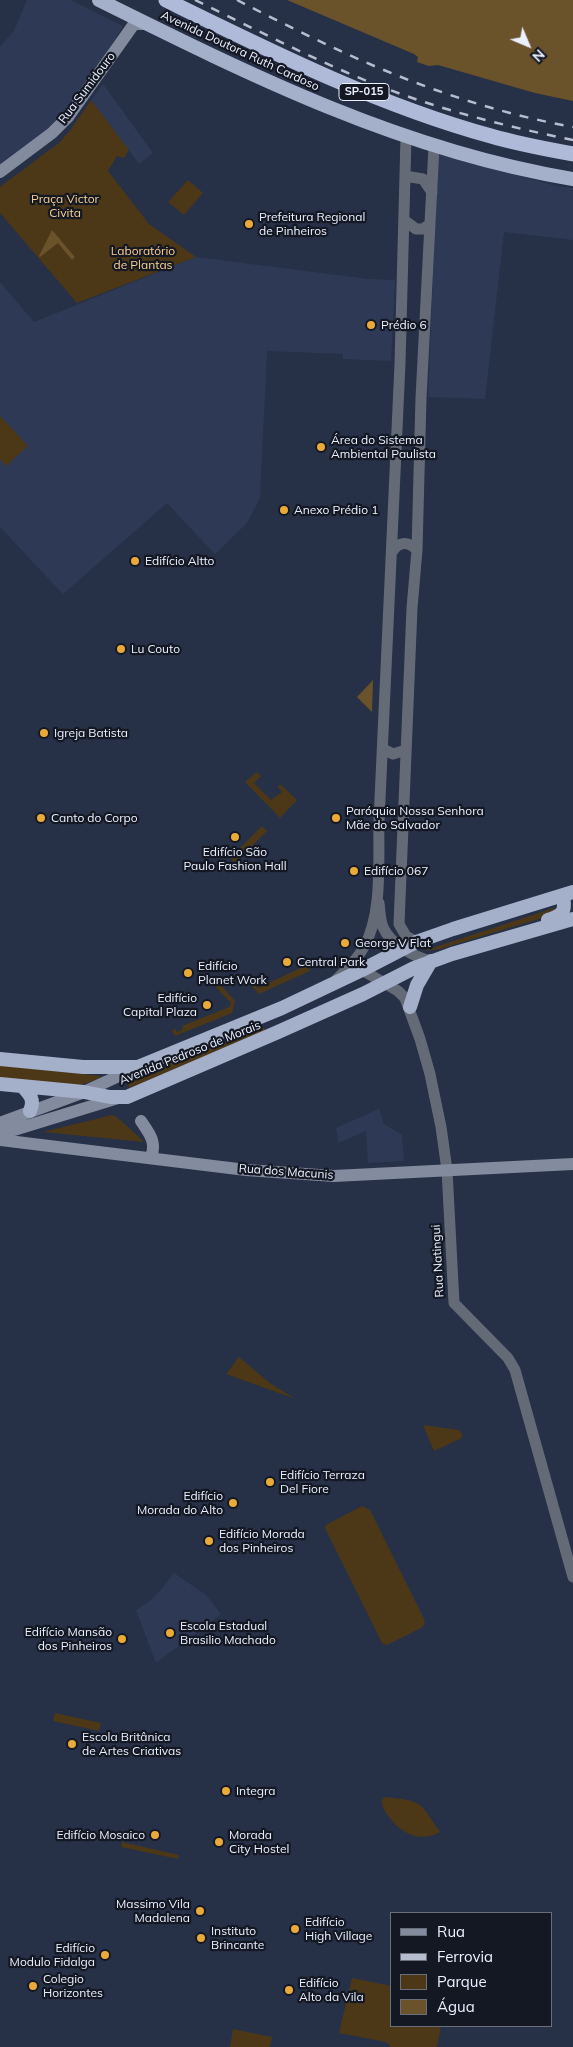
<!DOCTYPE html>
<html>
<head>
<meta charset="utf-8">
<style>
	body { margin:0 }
	#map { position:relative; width:573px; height:2047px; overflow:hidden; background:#263047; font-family:Mulish,sans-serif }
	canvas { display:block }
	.legend { position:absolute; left:390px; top:1912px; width:162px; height:115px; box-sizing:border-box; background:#141823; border:1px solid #696e7b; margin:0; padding:6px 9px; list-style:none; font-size:15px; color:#e9f0ff }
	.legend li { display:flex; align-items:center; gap:10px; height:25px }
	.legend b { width:25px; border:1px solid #696e7b }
	.north { position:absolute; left:503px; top:20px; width:50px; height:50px; -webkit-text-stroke:4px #141823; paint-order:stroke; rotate:135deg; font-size:14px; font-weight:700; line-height:20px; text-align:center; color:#e9f0ff }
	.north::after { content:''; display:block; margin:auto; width:18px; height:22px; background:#e9f0ff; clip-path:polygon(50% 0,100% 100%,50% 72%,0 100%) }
</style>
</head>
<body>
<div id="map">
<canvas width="573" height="2047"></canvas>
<ul class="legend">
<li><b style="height:6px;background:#838b9e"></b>Rua</li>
<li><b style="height:6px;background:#b6bdce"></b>Ferrovia</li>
<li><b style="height:14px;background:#4c3817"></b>Parque</li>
<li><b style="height:14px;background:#6a522b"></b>Água</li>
</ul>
<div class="north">N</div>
</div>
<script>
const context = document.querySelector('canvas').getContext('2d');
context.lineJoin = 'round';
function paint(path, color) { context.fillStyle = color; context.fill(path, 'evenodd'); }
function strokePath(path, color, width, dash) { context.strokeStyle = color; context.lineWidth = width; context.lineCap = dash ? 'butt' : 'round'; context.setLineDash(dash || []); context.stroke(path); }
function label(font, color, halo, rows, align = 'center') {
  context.font = font + ' Mulish,sans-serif'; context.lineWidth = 4.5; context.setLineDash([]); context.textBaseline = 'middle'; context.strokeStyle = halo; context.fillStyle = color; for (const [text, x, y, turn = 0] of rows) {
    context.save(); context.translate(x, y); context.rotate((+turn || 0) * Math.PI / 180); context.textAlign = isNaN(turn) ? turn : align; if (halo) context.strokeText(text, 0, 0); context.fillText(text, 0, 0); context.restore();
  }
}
const built = new Path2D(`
	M27,0H70L123,26L93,75L58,121L0,169V47L14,31Z
	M103,84L153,153L139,164L91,100Z
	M438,154L556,186L573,188V240L504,232L485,399L428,397Z
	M196,257L368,279L395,280L391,361L343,359V354L267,351L260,498L247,523L215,554L167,503L63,594L0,527V282L34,322Z
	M379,1109L384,1124L402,1135L404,1161L368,1163L366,1131L338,1143L336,1128Z
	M174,1573L206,1595L221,1614L156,1663L136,1610L149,1602L161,1590Z`);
const green = new Path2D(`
	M91,100L129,150L124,158L117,156L108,171L149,224L196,257L77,303L0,213V187L60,142L71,129Z
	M188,180L203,193L184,215L168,202Z
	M0,416L28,446L6,466L0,459Z
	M257,772L261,776L254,783L271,800L282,792L278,787L280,784L297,800L280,818L245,782Z
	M262,826L267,831L235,863L230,858Z
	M554,908L556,911L555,914L440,949L423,951Z
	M307,965L310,971L259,994L246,980L250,976L258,988Z
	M219,983L235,1001L232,1013L175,1036L172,1030L175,1029L177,1032L183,1029L182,1026L229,1007L231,1003L216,987Z
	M261,1027L264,1028L265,1031L130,1088L126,1081Z
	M0,1065L102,1076C73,1095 32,1083 0,1080Z
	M112,1115L117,1117L144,1142L43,1132Z
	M239,1357L271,1384L296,1399L226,1374Z
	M423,1425L459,1430L462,1434V1438L434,1451Z
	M362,1506L370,1510L425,1621L423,1627L387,1645L382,1643L325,1528L326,1525Z
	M55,1713L101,1723L99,1731L53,1721Z
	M385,1797C423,1801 419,1801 440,1832C421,1843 401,1834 389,1817C385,1812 381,1806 382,1800Z
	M122,1842L179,1855L178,1859L121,1847Z
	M352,1978L392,1986V2026H441L437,2047H391L386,2042L339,2033Z
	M233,2029L272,2037L270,2047H230Z`);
const water = new Path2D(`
	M287,0H573V101L535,93L438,65L429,66L417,62L418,57L414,54Z
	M52,230L75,257L72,260L58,243L40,257L39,256Z
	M373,680L372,712L357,697Z`);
const tertiary = new Path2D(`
	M405,176L423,179L432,192
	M404,220L416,229H423L430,224
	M392,552C399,541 408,541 417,550
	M383,749L393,754L406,750
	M379,903C380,910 380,920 383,927C390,944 414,957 431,961
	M416,942L406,936L399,924L412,608L417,550L421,398L434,146
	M362,970L398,991L405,998L420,1039L430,1074L441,1127L447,1170L454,1303L508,1358L515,1370L573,1577
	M336,980C346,970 357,960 364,947C383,913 378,860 379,821L400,364L406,137`);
const secondary = new Path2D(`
	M0,172L52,133L68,117L134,24H148
	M141,1121C149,1133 157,1142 151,1157
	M0,1123L84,1092L138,1067
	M0,1132L14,1130L118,1098
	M0,1140L246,1170L334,1176L573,1164`);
const trunk = new Path2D(`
	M99,0C252,76 403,151 573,179
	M548,920C563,915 566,912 563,895
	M410,1007L417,985L431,961
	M0,1059L83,1067H138L282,1008L362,970L416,942L453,929L573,892
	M0,1084L84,1092L110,1097H127L278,1032L363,994L414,968L452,954L573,919
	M22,1086C30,1094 35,1100 30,1111`);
const motorway = new Path2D(`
	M166,0C272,52 378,105 491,136C518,144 546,149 573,154`);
const rail = new Path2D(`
	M195,0C257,30 318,62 382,87C444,111 509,127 573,140
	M237,0C268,16 300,32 332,47C408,83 490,112 573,127`);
const markers = [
	[249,224,5,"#eaaa39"],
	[371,325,5,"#eaaa39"],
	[321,447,5,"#eaaa39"],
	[284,510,5,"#eaaa39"],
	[135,561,5,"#eaaa39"],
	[121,649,5,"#eaaa39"],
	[44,733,5,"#eaaa39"],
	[41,818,5,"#eaaa39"],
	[336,818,5,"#eaaa39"],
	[235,837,5,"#eaaa39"],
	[354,871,5,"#eaaa39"],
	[345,943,5,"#eaaa39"],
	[287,962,5,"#eaaa39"],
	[188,973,5,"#eaaa39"],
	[207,1005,5,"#eaaa39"],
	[270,1482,5,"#eaaa39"],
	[233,1503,5,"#eaaa39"],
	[209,1541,5,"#eaaa39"],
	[170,1633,5,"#eaaa39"],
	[122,1639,5,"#eaaa39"],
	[72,1744,5,"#eaaa39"],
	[226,1791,5,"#eaaa39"],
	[155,1835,5,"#eaaa39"],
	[219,1842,5,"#eaaa39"],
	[200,1911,5,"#eaaa39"],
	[295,1929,5,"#eaaa39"],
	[201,1938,5,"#eaaa39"],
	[105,1955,5,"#eaaa39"],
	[33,1986,5,"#eaaa39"],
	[289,1990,5,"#eaaa39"]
];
const shields = [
	[364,92,50]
];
const shieldNames = [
	["SP-015",364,92]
];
const streetNames = [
	["Avenida Doutora Ruth Cardoso",240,51,25],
	["Rua Sumidouro",87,88,-53],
	["Avenida Pedroso de Morais",190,1053,-22],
	["Rua dos Macunis",286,1172,4],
	["Rua Natingui",438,1261,-93]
];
const parkNames = [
	["Praça Victor",65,199],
	["Civita",65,213],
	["Laboratório",143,251],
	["de Plantas",143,265]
];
const poiNames = [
	["Prefeitura Regional",259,217],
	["de Pinheiros",259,231],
	["Prédio 6",381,325],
	["Área do Sistema",331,440],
	["Ambiental Paulista",331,454],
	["Anexo Prédio 1",294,510],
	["Edifício Altto",145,561],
	["Lu Couto",131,649],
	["Igreja Batista",54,733],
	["Paróquia Nossa Senhora",346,811],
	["Mãe do Salvador",346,825],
	["Canto do Corpo",51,818],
	["Edifício São",235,852,"center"],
	["Paulo Fashion Hall",235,866,"center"],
	["Edifício 067",364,871],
	["George V Flat",355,943],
	["Central Park",297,962],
	["Edifício",198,966],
	["Planet Work",198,980],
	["Edifício",197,998,"right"],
	["Capital Plaza",197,1012,"right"],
	["Edifício Terraza",280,1475],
	["Del Fiore",280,1489],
	["Edifício",223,1496,"right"],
	["Morada do Alto",223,1510,"right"],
	["Edifício Morada",219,1534],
	["dos Pinheiros",219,1548],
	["Escola Estadual",180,1626],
	["Brasilio Machado",180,1640],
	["Edifício Mansão",112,1632,"right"],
	["dos Pinheiros",112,1646,"right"],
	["Escola Britânica",82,1737],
	["de Artes Criativas",82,1751],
	["Integra",236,1791],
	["Edifício Mosaico",145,1835,"right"],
	["Morada",229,1835],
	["City Hostel",229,1849],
	["Massimo Vila",190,1904,"right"],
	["Madalena",190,1918,"right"],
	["Edifício",305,1922],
	["High Village",305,1936],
	["Instituto",211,1931],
	["Brincante",211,1945],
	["Edifício",95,1948,"right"],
	["Modulo Fidalga",95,1962,"right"],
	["Colegio",43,1979],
	["Horizontes",43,1993],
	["Edifício",299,1983],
	["Alto da Vila",299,1997]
];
paint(built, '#2e3a55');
paint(green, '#4c3817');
paint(water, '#6a522b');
strokePath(tertiary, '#656b76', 11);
strokePath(secondary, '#838b9e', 12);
strokePath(trunk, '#a4afca', 14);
strokePath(motorway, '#aebad7', 15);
strokePath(rail, '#b6bdce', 2.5, [9, 9]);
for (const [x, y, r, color] of markers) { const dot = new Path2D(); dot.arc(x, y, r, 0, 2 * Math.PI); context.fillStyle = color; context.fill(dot); strokePath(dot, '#141823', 2); }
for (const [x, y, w] of shields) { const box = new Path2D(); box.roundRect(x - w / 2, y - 8.5, w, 17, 4); context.fillStyle = '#141823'; context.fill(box); strokePath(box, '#e9f0ff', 1); }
label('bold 11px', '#e9f0ff', null, shieldNames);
label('12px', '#e9f0ff', '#141823', streetNames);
label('12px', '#fad091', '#141823', parkNames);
label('12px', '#e9f0ff', '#141823', poiNames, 'left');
</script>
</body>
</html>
